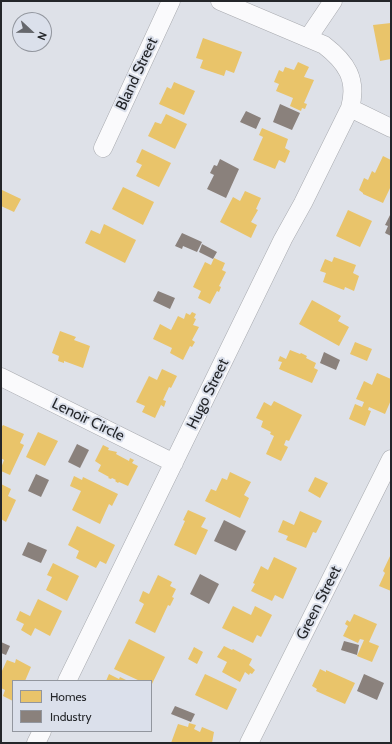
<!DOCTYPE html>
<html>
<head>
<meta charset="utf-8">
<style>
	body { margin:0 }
	#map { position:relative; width:392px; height:744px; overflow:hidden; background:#dee1e8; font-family:Cabin,sans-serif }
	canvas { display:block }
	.frame { position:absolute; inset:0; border:2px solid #24262a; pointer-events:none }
	.legend { position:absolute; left:12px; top:680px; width:140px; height:52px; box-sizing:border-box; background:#dbe0eb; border:1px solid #92969e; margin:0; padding:5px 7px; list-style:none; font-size:12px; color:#24262a }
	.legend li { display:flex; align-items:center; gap:8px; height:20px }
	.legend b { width:20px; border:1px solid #92969e }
	.north { position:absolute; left:12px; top:12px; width:40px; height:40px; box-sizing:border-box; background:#dbe0eb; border:1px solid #92969e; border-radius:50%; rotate:112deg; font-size:11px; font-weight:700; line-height:16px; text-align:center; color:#24262a }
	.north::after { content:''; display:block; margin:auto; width:14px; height:18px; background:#65676c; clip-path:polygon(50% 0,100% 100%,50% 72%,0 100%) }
</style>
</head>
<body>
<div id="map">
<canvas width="392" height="744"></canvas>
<div class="frame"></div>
<ul class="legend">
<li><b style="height:11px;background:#e9c46a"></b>Homes</li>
<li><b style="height:11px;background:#8a817c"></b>Industry</li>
</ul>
<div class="north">N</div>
</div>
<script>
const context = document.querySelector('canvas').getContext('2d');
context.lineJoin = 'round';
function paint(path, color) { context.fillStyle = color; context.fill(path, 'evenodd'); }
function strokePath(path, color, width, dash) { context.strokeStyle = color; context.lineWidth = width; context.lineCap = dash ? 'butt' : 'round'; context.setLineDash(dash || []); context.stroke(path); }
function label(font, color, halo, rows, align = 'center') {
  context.font = font + ' Cabin,sans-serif'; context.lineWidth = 4; context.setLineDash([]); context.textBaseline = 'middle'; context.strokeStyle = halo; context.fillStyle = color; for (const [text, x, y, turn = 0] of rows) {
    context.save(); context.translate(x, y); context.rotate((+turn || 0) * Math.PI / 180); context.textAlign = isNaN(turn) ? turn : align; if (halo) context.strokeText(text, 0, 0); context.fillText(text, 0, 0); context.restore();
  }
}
const homes = new Path2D(`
	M391,23V59L380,61L373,25Z
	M203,38L242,52L234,73L226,70L224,76L200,68L203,60L196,58Z
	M298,62L309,67L304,77L314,80L304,103L307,104L305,109L302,108L301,111L290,106L293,98L276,91L279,84L274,82L279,70L283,72L285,67L294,70Z
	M174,82L195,91L184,115L159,104L167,87L171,89Z
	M166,114L187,124L175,149L148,136L155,122L161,124Z
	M262,128L288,139L285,148L290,151L285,163L279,160L275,169L253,160L263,137L259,135Z
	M142,149L171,163L159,187L136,176L142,165L136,162Z
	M383,156L391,160V186L383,203L363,194V193L359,190L364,178L368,180L372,171L375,173Z
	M123,187L154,202L143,225L112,209Z
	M2,190L21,199L14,212L1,206Z
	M245,191L261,198L256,209L258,210L251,222L257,225L251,238L220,222L233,197L240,201Z
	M348,210L372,221L360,247L336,236Z
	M104,224L136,240L125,263L85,243L91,230L100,234Z
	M334,257L356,265L353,273L359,276L354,291L345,287L344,290L323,282L326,273L320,271L325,259L332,262Z
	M214,258L225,263L222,270L226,272L219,286L221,287L219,292L217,291L210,304L198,298L201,291L193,287L205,262L211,265Z
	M312,300L341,316L338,321L349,327L339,346L299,324Z
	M192,312L196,314L194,318L196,319L193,325L199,327L192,340L195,342L192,347L190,346L183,360L170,353L172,348L153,339L160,324L171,330L178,316L184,319L186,313L190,315Z
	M60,331L76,337L74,340L90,346L83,368L64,361V363L58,361L59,356L52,353Z
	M355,342L372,349L367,361L350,354Z
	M290,350L300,354L301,353L307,356L306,358L316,363L314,368L318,370L312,383L279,369L282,362L278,361L280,356L286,359Z
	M162,369L177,376L171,388L169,387L163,400L166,401L164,407L161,405L155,418L142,412L145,406L136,402L149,376L157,380Z
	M377,373L391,379V400L385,414L369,407L368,410L371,411L365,426L349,419L355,404L362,407L364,402L356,399L364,381L372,385Z
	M274,401L302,415L289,441L286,440L284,445L288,447L281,461L266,454L274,436L270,434L271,432L261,427L263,421L256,418L264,402L271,406Z
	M3,425L24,434L20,443L24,445L10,475L1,471V468L4,460L1,458V428Z
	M38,432L58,441L45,466L26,457Z
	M103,445L109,448L108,450L117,452L116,454L129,461L130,458L134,460L132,463L138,466L128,486L119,482L118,483L115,481L116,480L112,478L111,479L108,478L109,477L98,471L101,465L95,461Z
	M230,472L251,482L244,495L249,498L240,518L205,501L211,489L216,491L222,478L227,480Z
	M74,476L82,480L83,477L118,494L112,506L109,504L100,524L72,510L81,491L70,486Z
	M315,477L328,483L320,498L308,491Z
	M1,484L11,489L8,496L16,500L6,522L1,519Z
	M188,510L206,518L201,527L208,530L196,555L174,545L185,521L183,520Z
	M300,511L322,521L316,533L313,532L306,548L286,540L288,536L278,532L283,520L294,525Z
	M77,526L115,545L106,564L100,561L96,568L76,558L79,551L68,545Z
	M391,554V591L379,586L385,573L383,571Z
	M274,557L297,568L283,599L275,595L272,601L251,591L255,584L253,583L261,566L268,570Z
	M53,563L79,576L67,601L46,590L52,577L47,575Z
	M158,575L172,582L170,586L176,589L172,597L174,598L170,606L168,605L155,633L135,623L144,604L139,601L143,591L149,594Z
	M38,599L62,611L50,636L35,628L31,636L21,630L24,624L16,620L20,611L30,616Z
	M233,606L251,615L255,606L272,615L261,637L257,635L253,643L222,628Z
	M354,614L377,624L369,642L379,646L372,662L357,656L364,640L360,639L358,643L343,636L348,626L345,624L347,620L350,622Z
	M129,639L165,657L151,686V681H140L114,669Z
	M224,646L232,650L233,649L252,659L249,665L255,670L252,674L250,673L249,675L245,672L240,682L222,672L227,662L217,657Z
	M194,647L203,652L197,664L188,659Z
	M16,659L31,667L25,681H13V701L3,696L5,690L1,688V673L7,660L15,663Z
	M320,669L326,672V670L355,683L345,704L316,691L317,689L312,686Z
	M109,674L119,679L120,677L128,681H106Z
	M205,674L237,689L227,710L195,695Z
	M189,723L196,725L194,729L200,732L202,727L214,732L212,743H171L178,724L188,727Z`);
const industry = new Path2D(`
	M280,104L300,113L292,130L273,122Z
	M246,111L261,118L256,129L240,122Z
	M220,159L239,169L226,198L207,189L214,175L210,173L214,165L217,166Z
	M391,213V236L385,233L388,226L385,225Z
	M182,233L202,242L197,252L183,246L182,249L175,246Z
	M202,244L217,252L213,259L199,252Z
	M158,291L175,298L170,309L153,301Z
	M324,352L340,360L336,370L320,363Z
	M77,444L89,450L80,468L68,462Z
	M36,474L49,480L41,497L28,491Z
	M224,520L246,531L236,551L214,541Z
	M28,542L47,550L41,563L22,555Z
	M200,574L219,584L209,604L190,594Z
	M344,641L359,645L357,655L341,650Z
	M1,642L10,646L6,655L1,653Z
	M364,674L384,683L377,700L357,691Z
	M175,706L195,714L191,722L171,714Z`);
const minor = new Path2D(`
	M308,38L333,1
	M350,108L391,128
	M103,148L171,1
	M1,377L174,463
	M67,681L283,239L303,203L350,108C358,79 346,62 324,45L220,1
	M36,743L42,731
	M249,743L391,459`);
const streetNames = [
	["Bland Street",137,74,-65],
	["Hugo Street",208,394,-64],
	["Lenoir Circle",88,420,26],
	["Green Street",319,603,-63]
];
paint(homes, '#e9c46a');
paint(industry, '#8a817c');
strokePath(minor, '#a7a9ae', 19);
strokePath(minor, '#fafafc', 18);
label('15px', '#24262a', '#dbe0eb', streetNames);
</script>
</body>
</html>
